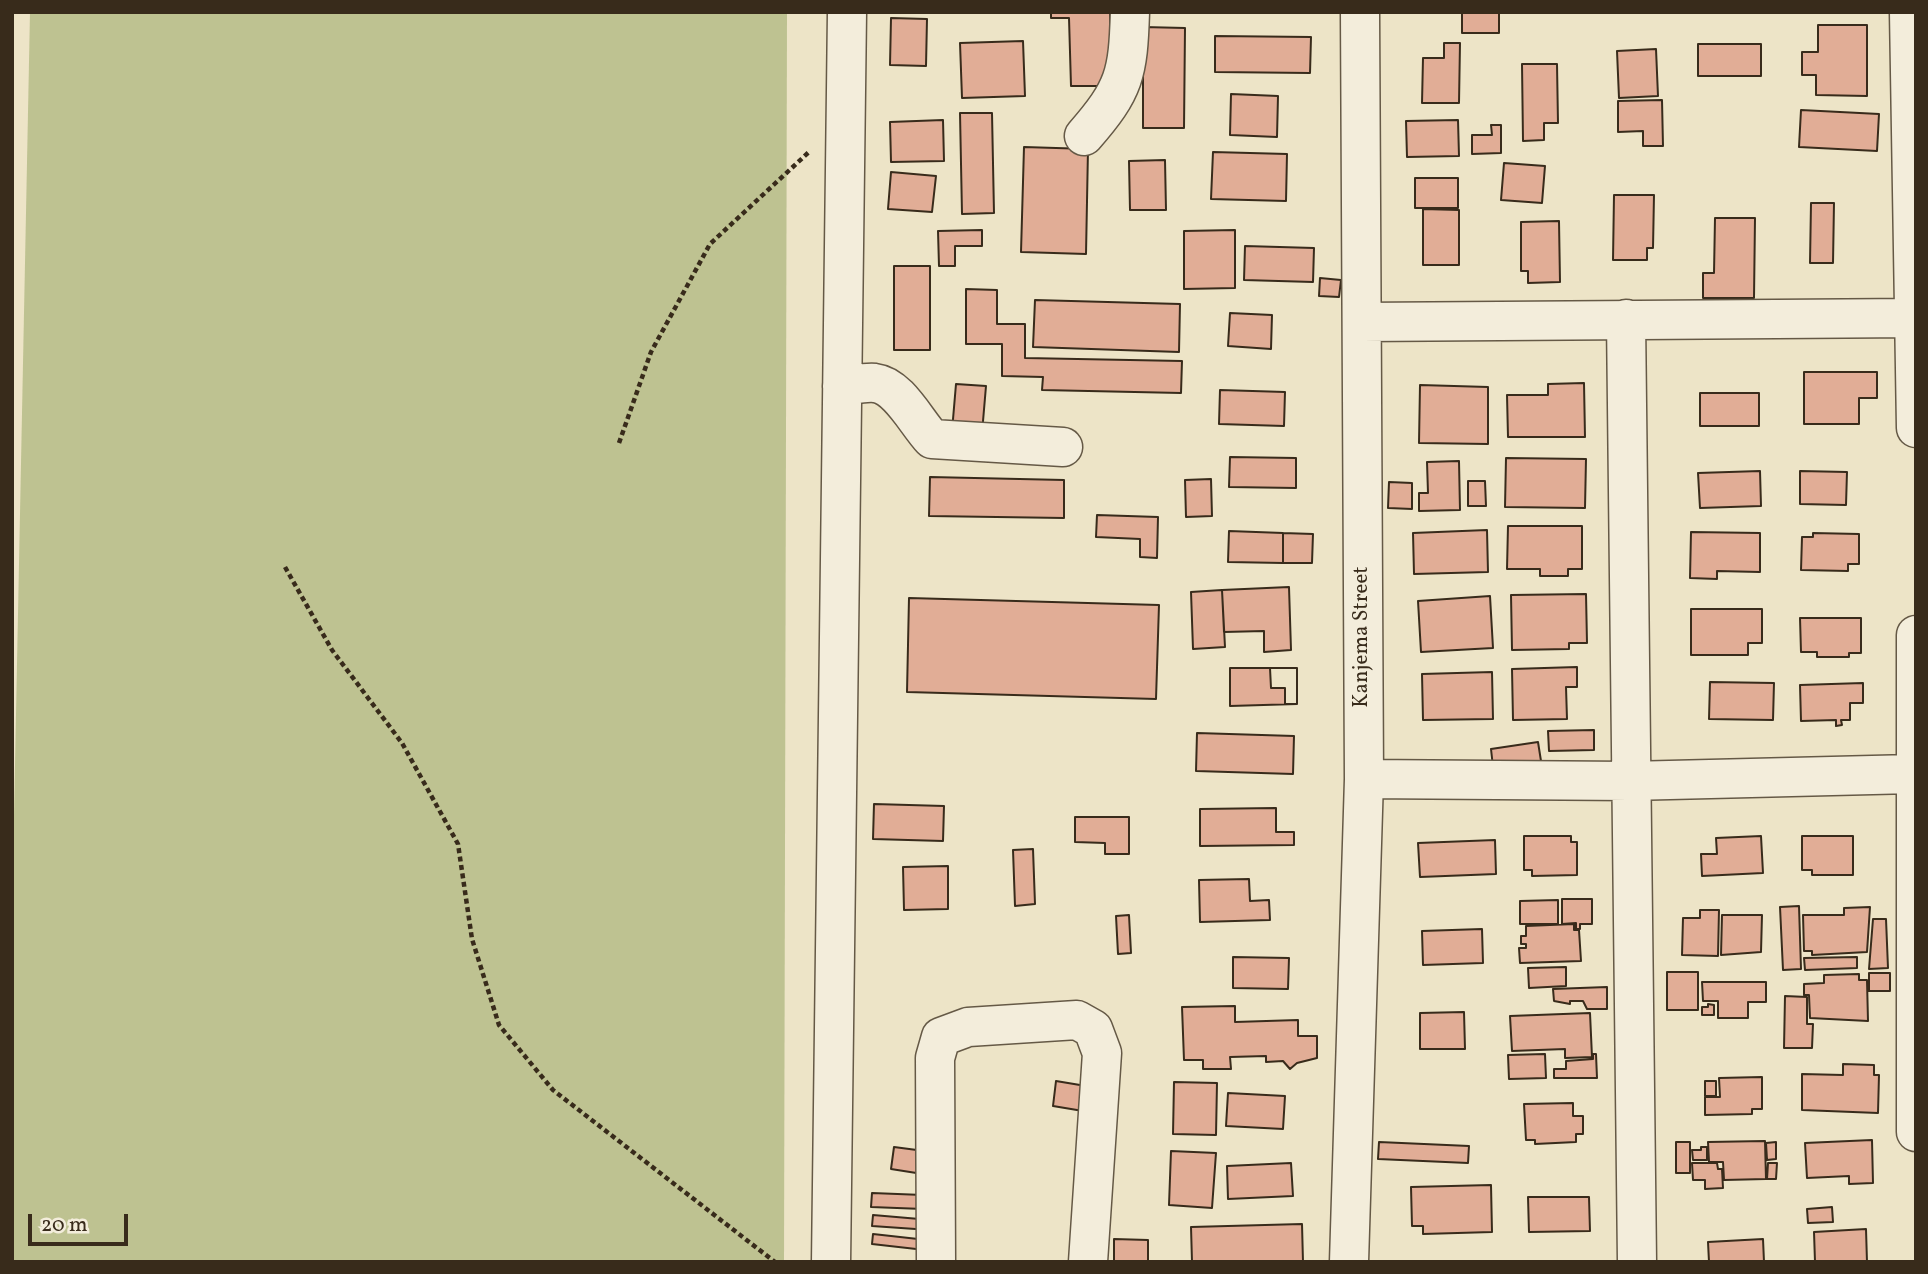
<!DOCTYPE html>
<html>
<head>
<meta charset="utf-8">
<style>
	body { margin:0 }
	#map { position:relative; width:1928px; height:1274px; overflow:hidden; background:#ede4c7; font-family:Vollkorn,serif }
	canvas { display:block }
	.frame { position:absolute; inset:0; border:14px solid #382b1b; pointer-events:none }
	.scale { position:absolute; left:28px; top:1214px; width:100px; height:32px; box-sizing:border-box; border:4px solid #382b1b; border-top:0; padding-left:9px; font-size:21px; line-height:24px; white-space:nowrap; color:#382b1b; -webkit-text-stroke:5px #f3eddb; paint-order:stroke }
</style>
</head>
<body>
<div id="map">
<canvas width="1928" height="1274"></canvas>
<div class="frame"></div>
<div class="scale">20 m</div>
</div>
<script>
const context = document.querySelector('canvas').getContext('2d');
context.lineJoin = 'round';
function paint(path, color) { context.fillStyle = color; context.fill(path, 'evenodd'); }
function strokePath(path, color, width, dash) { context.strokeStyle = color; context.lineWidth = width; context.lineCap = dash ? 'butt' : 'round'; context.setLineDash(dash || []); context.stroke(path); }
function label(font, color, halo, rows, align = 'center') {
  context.font = font + ' Vollkorn,serif'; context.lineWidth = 6; context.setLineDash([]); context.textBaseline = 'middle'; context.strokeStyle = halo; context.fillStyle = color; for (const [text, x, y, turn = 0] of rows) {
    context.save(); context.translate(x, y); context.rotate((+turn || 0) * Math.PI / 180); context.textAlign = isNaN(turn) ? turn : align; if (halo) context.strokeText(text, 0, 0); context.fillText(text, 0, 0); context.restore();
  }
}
const green = new Path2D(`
	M30,12H787L784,1262H12V915Z`);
const building = new Path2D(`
	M1051,12H1110L1111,86H1071L1069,18H1051Z
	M1462,12H1499V33H1462Z
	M891,18L927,19L926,66L890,65Z
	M1818,25H1867V96L1816,95V75H1802V52H1818Z
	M1143,27L1185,28L1184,128H1143Z
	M1215,36L1311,37L1310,73L1215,72Z
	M1023,41L1025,96L962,98L960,43Z
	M1444,43H1460L1459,103H1422L1423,58H1444Z
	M1698,44H1761V76H1698Z
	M1656,49L1658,96L1619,98L1617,51Z
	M1522,64H1557L1558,123H1544V140L1523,141Z
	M1231,94L1278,96L1277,137L1230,135Z
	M1662,100L1663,146H1643V131L1618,132V101Z
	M1801,110L1879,114L1877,151L1799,147Z
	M960,113H992L994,213L962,214Z
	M943,120L944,161L891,162L890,122Z
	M1458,120L1459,156L1407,157L1406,121Z
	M1491,125H1501V153L1472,154V135H1492Z
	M1024,147L1088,149L1086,254L1021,252Z
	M1213,152L1287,154L1286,201L1211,199Z
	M1165,160L1166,210H1130L1129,161Z
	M1504,163L1545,166L1542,203L1501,200Z
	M891,172L936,176L932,212L888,209Z
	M1415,178H1458V208H1415Z
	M1614,195H1654L1653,248H1647V260H1613Z
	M1811,203H1834L1833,263H1810Z
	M1423,209L1459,210V265H1423Z
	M1715,218H1755L1754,298H1703V273H1714Z
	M1559,221L1560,282L1528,283V271H1521V222Z
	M982,230V246H955V266H939L938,231Z
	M1235,230V288L1184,289V231Z
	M1245,246L1314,248L1313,282L1244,280Z
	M894,266H930V350H894Z
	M1320,278L1341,280L1339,297L1319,296Z
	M966,289L997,290V324H1025V358L1182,361L1181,393L1042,390L1043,377L1002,376V344H966Z
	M1035,300L1180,304L1179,352L1033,347Z
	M1230,313L1272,315L1271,349L1228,346Z
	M1804,372H1877V398H1859V424H1804Z
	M1584,383L1585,437H1508L1507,395H1548V384Z
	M956,384L986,386L982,433L952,431Z
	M1420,385L1488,387V444L1419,443Z
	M1220,390L1285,392L1284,426L1219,424Z
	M1700,393H1759V426H1700Z
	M1230,457L1296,458V488L1229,487Z
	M1506,458L1586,459L1585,508L1505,507Z
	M1459,461L1460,510L1419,511V493H1428L1427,462Z
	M1760,471L1761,506L1700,508L1698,473Z
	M1800,471L1847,472L1846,505L1800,504Z
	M930,477L1064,480V518L929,516Z
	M1211,479L1212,516L1186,517L1185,480Z
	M1468,481H1485L1486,506H1468Z
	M1389,482L1412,483V509L1388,508Z
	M1097,515L1158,517L1157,558L1140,557V539L1096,537Z
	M1508,526H1582V569H1568V576H1540V569H1507Z
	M1487,530L1488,572L1414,574L1413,533Z
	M1229,531L1283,533V563L1228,562Z
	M1691,532L1760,533V572L1717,571V579L1690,578Z
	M1283,533L1313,534L1312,563H1283Z
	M1813,533L1859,534V564H1848V571L1801,570L1802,537H1813Z
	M1289,587L1291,650L1264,652V631L1224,632L1222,590Z
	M1222,590L1225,647L1193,649L1191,592Z
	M1586,594L1587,643H1569V649L1512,650L1511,595Z
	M1490,596L1493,648L1421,652L1418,601Z
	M909,598L1159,605L1156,699L907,692Z
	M1691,609H1762V643H1748V655H1691Z
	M1800,618H1861V653H1849V657H1817V652H1801Z
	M1577,667V687H1566L1567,719L1513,720L1512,669Z
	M1230,668H1297V704L1230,706Z
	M1270,668H1297V704H1285V688H1271Z
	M1492,672L1493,719L1423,720L1422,674Z
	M1710,682L1774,683L1773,720L1709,719Z
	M1863,683V703H1850V720H1841L1842,725L1836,726V720L1801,721L1800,685Z
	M1594,730V750L1549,751L1548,731Z
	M1197,733L1294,736L1293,774L1196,771Z
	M1538,742L1541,761L1493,767L1491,749Z
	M874,804L944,806L943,841L873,839Z
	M1276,808V832H1294V845L1200,846V809Z
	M1075,817H1129V854H1105V843L1075,842Z
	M1524,836H1571V842H1577V875L1532,876V870H1524Z
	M1761,836L1763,873L1702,876L1701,854H1717L1716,838Z
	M1802,836H1853V875H1812V870H1802Z
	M1495,840L1496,874L1420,877L1418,843Z
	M1033,849L1035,904L1015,906L1013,850Z
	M948,866V909L904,910L903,867Z
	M1249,879L1250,901L1269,900L1270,920L1200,922L1199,880Z
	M1562,899H1592V924H1580V929H1576V923L1562,924Z
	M1558,900V924H1520V901Z
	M1799,906L1801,969L1783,970L1780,907Z
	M1870,907L1867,952L1812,955V951H1804L1803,915H1844V908Z
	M1700,910H1719L1718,956L1682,955L1683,918H1700Z
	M1129,915L1131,953L1118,954L1116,916Z
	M1722,915H1762L1761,952L1721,955Z
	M1873,919H1886L1888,968L1869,969Z
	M1574,924V930H1579L1581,961L1520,963L1519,948H1526V944H1521V936H1526V926Z
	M1482,929L1483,963L1423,965L1422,931Z
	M1233,957L1289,958L1288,989L1233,988Z
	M1857,957V968L1805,970L1804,958Z
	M1566,967V986L1529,988L1528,968Z
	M1667,972H1698V1010H1667Z
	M1869,973H1890V991H1869Z
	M1859,974V980H1867L1868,1021L1810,1018L1809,995H1804V984L1824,983V975Z
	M1702,982H1766V1002H1748V1018H1718V1001H1703Z
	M1607,987V1009H1587L1583,1001H1570V1004L1554,1001L1553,989Z
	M1785,996L1807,997V1024H1813L1812,1048H1784Z
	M1708,1004L1714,1005V1015H1702V1007H1708Z
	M1235,1006V1022L1298,1020V1036H1317V1058L1297,1063L1290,1069L1283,1061L1266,1062V1056L1230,1057L1231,1069H1203V1060H1184L1182,1007Z
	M1464,1012L1465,1049H1420V1013Z
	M1590,1013L1592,1057L1565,1058V1049L1512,1051L1510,1016Z
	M1545,1054L1546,1078L1509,1079L1508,1055Z
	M1593,1054H1596L1597,1078H1554V1069H1566V1061L1593,1059Z
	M1843,1064L1874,1065V1075H1879L1878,1113L1802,1110V1074L1843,1075Z
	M1762,1077V1109H1752V1114L1705,1115V1097H1720L1719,1078Z
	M1056,1081L1086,1086L1083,1111L1053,1106Z
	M1705,1081H1716V1096H1705Z
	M1174,1082L1217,1083L1216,1135L1173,1134Z
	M1228,1093L1285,1096L1283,1129L1226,1126Z
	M1573,1103V1116H1583V1134H1576V1142L1535,1144V1140H1526L1524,1104Z
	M1872,1140L1873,1183L1849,1184V1176L1807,1178L1805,1143Z
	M1765,1141L1766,1179L1724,1180L1723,1162H1709L1708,1142Z
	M1379,1142L1469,1146L1468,1163L1378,1159Z
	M1676,1142H1690V1173H1676Z
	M1776,1142V1159L1767,1160L1766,1143Z
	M894,1147L932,1152L929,1175L891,1169Z
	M1701,1147H1707V1160H1693L1692,1150H1701Z
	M1171,1151L1216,1153L1212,1208L1169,1205Z
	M1291,1163L1293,1196L1228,1199L1227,1166Z
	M1692,1163H1717L1718,1169H1722L1723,1188L1705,1189V1180H1693Z
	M1768,1163H1777L1776,1179H1767Z
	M1491,1185L1492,1232L1423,1234V1226H1412L1411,1187Z
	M872,1193L923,1195V1209L871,1207Z
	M1528,1197H1589L1590,1231L1529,1232Z
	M1832,1207L1833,1222L1808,1223L1807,1209Z
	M873,1215L931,1220L930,1230L872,1226Z
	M1302,1224L1303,1262H1192L1191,1227Z
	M1866,1229L1867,1262H1815L1814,1232Z
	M873,1234L927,1240L925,1250L872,1244Z
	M1114,1239L1148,1240V1262H1114Z
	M1763,1239L1764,1262H1709L1708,1242Z`);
const path = new Path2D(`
	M619,443L651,352L710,244L810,151
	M285,567L332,650L402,743L458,844L472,939L499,1025L553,1090L775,1262`);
const minor = new Path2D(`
	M1909,12L1916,428
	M1084,136C1125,89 1128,74 1130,12
	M1626,319L1637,1262
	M1362,322L1914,318
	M842,386C852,385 865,382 875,383C899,386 916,422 932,439L1063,447
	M1916,635V1132
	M1364,779L1629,781L1913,774
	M831,1262L847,12
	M936,1262L935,1058L941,1037L968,1027L1077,1020L1093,1029L1102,1053L1088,1262
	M1349,1262L1364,779L1360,12`);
const streetNames = [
	["Kanjema Street",1363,637,-90]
];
paint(green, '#bec291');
paint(building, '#e1ad96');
strokePath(building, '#382b1b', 2);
strokePath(minor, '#655946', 41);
strokePath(path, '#382b1b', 4.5, [5, 3.5]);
strokePath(minor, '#f3eddb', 38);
label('21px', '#382b1b', '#f3eddb', streetNames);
</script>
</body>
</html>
